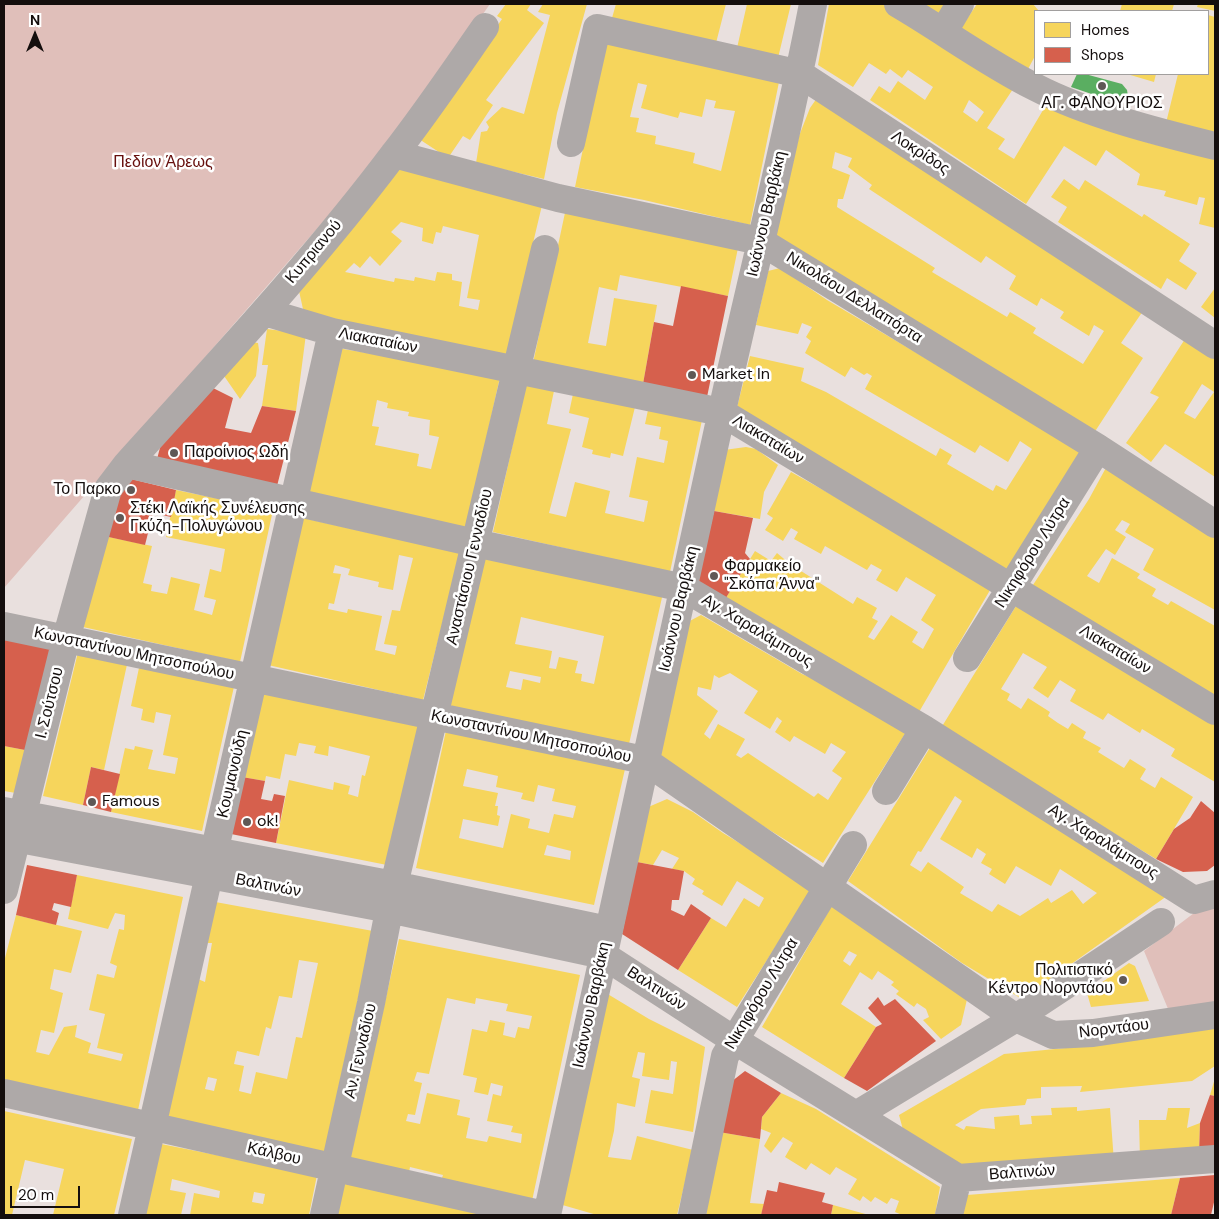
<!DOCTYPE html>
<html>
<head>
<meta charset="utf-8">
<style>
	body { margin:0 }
	#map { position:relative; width:1219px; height:1219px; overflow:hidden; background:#e9e0de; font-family:"DM Sans",sans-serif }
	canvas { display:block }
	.frame { position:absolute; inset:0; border:5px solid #140e0d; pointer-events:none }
	.legend { position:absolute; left:1034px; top:10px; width:175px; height:65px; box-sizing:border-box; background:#fff; border:1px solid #a19f9e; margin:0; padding:6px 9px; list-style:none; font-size:15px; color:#140e0d }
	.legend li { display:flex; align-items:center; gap:10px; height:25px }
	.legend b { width:25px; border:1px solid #a19f9e }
	.north { position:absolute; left:10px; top:10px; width:50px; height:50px; -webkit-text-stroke:4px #fff; paint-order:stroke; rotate:0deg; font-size:14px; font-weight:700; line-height:20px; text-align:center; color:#140e0d }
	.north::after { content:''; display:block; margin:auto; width:18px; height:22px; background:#140e0d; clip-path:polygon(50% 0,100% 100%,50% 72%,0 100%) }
	.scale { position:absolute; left:10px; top:1186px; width:70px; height:22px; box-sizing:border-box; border:2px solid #140e0d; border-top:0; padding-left:6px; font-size:15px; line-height:18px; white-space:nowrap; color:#140e0d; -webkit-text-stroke:4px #fff; paint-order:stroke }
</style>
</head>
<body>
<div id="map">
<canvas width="1219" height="1219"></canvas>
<div class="frame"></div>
<ul class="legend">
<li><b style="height:14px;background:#f6d55c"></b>Homes</li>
<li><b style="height:14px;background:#d6604d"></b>Shops</li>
</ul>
<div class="north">N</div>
<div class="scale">20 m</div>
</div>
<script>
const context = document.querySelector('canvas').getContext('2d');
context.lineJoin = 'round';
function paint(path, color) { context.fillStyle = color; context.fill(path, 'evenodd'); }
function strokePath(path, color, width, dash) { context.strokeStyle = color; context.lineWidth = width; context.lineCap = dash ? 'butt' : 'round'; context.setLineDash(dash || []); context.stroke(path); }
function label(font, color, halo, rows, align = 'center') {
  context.font = font + ' "DM Sans",sans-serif'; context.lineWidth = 5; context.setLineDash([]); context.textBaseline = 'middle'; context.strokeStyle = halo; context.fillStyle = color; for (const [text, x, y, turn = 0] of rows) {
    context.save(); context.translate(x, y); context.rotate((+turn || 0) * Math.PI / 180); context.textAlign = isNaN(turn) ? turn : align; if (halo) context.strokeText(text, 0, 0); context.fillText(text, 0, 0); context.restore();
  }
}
const green = new Path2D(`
	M4,4H490L396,138L4,588Z
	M1215,904V1006L1171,1016L1144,951L1198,910Z`);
const homes = new Path2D(`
	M506,4H531L527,10L544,23L486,100L493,105L470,140L463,136L448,158L419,139L502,19L497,16Z
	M543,4H587L557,113L544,179L476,163L481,132L487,131L489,127L486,122L502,107L524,114L550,15L538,12Z
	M616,4H726L716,43L612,18Z
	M747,4H791L778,58L737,48Z
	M829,4H882L1013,89L987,128L1005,139L998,149L1014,159L1049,100L1080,117L1149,143L1215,159V228L1199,224L1205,198L1199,197L1197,205L1164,196L1166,191L1137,185L1140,174L1106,150L1096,166L1064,146L1026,204L870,100L879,86L890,93L898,81L925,100L933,87L908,70L902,78L890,69L886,74L869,63L853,87L818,65ZM969,100L984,112L977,122L963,112Z
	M914,4H950L941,20Z
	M977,4H1033L1039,11H1035V56L1027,71L960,29Z
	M1122,4H1174L1172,11H1120Z
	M1198,4H1215V11L1197,7Z
	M1208,15L1215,17V135L1166,123L1178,74H1208Z
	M606,39L780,77L750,225L644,200L575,187ZM638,83L647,85L641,108L678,118L680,112L702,117L706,99L716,101L714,108L735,111L721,171L693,163L695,153L655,144L656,136L636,132L639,118L630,117Z
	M1127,74H1156L1154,82Z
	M817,98L1143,311L1121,343L1143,358L1094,433L774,244L799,136L810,108ZM835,152L852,158L848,167L872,185L869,189L981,263L986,256L1016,276L1009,289L1037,306L1041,298L1064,312L1060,318L1089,336L1094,325L1104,331L1083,364L1033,333L1036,328L1010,312L1007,317L932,272L935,268L837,207L838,199H843L850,175L832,168Z
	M396,164L543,201L506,357L305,318L297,282ZM401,222L423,228L422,241L433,244L436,232L441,233L443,226L479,235L467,298L480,300L478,310L459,306L462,282L452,280V274L437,272L435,281L415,277L414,281L395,278L394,282L345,272L354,263L360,268L370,256L380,266L402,241L391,232Z
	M1064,179L1079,190L1085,180L1142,217L1144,214L1190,244L1179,261L1197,273L1186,290L1167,278L1161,289L1058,222L1067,207L1051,197Z
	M566,208L738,248L728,296L620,275L617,291L599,287L588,343L606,346L614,298L657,305L643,384L533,363Z
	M780,268L827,300L1081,450L1009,574L736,411L750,356L804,368L801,381L826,392L936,456L940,448L952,455L947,464L993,491L996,485L1006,490L1032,449L1020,441L1008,462L980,445L975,453L865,389L872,376L867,373L864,375L851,367L845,377L805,353L811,341L806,337L812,327L802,323L798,334L756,325L768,271Z
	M1215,288V318L1201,307Z
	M267,329L306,334L296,411L262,406L268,365H262Z
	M1185,339L1215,359V477L1165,444L1151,462L1126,443L1159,397L1150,393ZM1202,384L1214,392L1195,419L1184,413Z
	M251,342L258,343L259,350L256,376L240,399L222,373Z
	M337,348L439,365L500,377L466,530L305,495ZM377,400L388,403L387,408L409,412L408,416L430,420L429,435L439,437L431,469L417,466L419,454L375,445L379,427L372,426Z
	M526,385L554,391L547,424L571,429L549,513L566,517L575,482L610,491L605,513L644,522L648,501L629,497L637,457L664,463L668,441L659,439L661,427L645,424L648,410L702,420L670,572L493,532Z
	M573,394L635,407L623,456L611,453L610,458L592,454L593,450L582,447L589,418L569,413Z
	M746,447L756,449L778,465L764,492L760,519L714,511L724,450Z
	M1108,464L1215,533V610L1143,570L1154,549L1125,532L1130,524L1122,520L1115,530L1126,537L1115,555L1106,549L1087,576L1099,583L1112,558L1140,574L1137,578L1156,589L1152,596L1168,605L1171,601L1215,626V698L1031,588L1089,499Z
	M791,472L993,585L919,712L724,601L755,551L771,561L777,553L790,564L853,604L857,597L877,608L872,618L878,621L868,637L874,640L891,615L918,632L912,642L923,649L934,629L921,620L936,595L906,577L897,592L876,580L882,570L871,564L867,570L825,546L821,554L794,539L798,532L791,528L783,541L765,530L773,518L767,514Z
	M176,490L273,510L240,662L83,627L104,536L152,546L143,583L152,585L151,591L167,594L171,577L200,584L194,610L212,615L216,600L204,597L210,569L221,572L225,549L166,537Z
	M303,518L460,553L423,700L268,665ZM399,555L413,558L400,611L392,610L384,644L397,646L395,655L375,650L382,616L348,609L347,613L328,609L329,603L334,604L341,574L333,573L335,565L350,569L348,575L379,582L378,587L393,590Z
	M483,553L663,593L629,744L450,706ZM521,617L604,636L594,684L581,681L582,674L575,673L578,661L559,657L556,669L549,668L552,651L515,644ZM510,671L541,677L540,683L523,679L521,690L506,687Z
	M1016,606L1215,722V782L1171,756L1175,749L1142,729L1140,733L1108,713L1103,720L1070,701L1076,690L1060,680L1048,698L1033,688L1047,667L1023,653L1001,689L1010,694L1007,700L1021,709L1028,698L1050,712L1048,716L1058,723L1068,729L1072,723L1086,732L1083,738L1101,748L1098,752L1124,768L1130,759L1146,769L1140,779L1155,788L1161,777L1193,797L1156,859L941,728Z
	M701,615L802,674L837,689L908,729L823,863L750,818L656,767L684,624ZM730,673L758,691L744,713L770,729L777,717L782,721L775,732L790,742L794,736L825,754L831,743L846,752L832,771L842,778L828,800L818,793L814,797L748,753L741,758L736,755L745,739L718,724L710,739L704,734L718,711L697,695L698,687L711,690L714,675L719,678Z
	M79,648L128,660L104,770L91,767L83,805L43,796Z
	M140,663L235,682L202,831L111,812L125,748L134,750L135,746L153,750L148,769L175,774L178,758L163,755L171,715L156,712L154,723L141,720L143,709L131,706Z
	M262,688L420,721L387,865L276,843L289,780L333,790L334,782L350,786L348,794L358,797L362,775L365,776L370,756L329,746L328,756L314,753L316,746L299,743L296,756L285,754L280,779L266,776L265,781L242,777Z
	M447,726L625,769L594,905L416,868ZM467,769L498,776L496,787L523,793L521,799L534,802L538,785L555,789L552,801L576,806L573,818L554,814L549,833L528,828L530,819L511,814L503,848L459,838L463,819L498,826L500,816L497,815L498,806H495L498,793L463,786ZM547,845L571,851L570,860L544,855Z
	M4,746L25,750L16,793L4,791Z
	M931,746L1167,896L1022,999L962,963L848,881ZM955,796L962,801L940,839L972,858L977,848L986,854L981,863L992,869L989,874L1005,884L1016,866L1051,886L1060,869L1097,893L1083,904L1072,890L1051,903L1048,898L1020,916L998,904L992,912L960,893L964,887L928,862L921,872L910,865L918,851L921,852Z
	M667,799L693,812L723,833L813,888L737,1007L678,970L711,918L726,927L744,898L759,907L764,898L737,881L722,906L702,894L704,891L692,884L695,879L684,871L672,869L679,858L662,850L653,865L637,862L646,808Z
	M77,875L183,897L137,1115L4,1085V962L16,915L82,931L71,973L54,969L50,989L63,993L54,1033L41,1030L36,1052L49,1055L64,1027L77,1025L75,1037L91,1043L88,1053L121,1061L123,1054L97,1048L105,1014L89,1010L97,974L114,978L117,966L110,963L119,929L124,930L125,915L115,913L108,929L68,919Z
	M210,901L373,931L324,1154L166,1118L198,979L205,982L212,943H203ZM299,960L318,963L302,1038L296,1037L287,1079L256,1072L251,1094L239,1091L244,1066L234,1064L237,1051L259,1056L266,1027L271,1029L279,996L292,998ZM208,1077L217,1079L214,1091L205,1089Z
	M832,905L968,995L961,1025L941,1039L923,1020L929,1017L926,1009L917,1003L914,1007L896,994L899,991L891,985L894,982L878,971L872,980L860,972L841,1004L876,1027L844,1078L762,1027ZM849,951L857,955L850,966L843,961Z
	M399,939L580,975L532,1201L441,1181L443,1175L410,1167L409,1172L350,1159ZM447,998L475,1004L476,998L508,1004L506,1011L532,1016L529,1029L518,1027L515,1038L503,1035L505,1023L490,1020L487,1032L472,1029L463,1075L477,1078L474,1092L488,1095L491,1083L503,1086L501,1096L493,1094L487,1121L513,1126L511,1132L522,1134L521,1143L489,1136L487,1142L466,1138L470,1118L457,1115L460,1100L427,1093L420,1124L406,1121L408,1114L415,1115L422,1083L414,1081L417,1072L429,1074Z
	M1129,963L1135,966L1149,1001L1091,1007L1087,993Z
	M606,993L649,1019L705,1047L693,1132L645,1123L651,1090L673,1094L677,1062L671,1061L669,1080L642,1076L645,1053L638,1052L632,1077L640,1079L635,1107L617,1103L614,1131L608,1157L631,1160L637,1136L693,1150L677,1215H597L559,1204Z
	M1215,1025V1066L1192,1081L1080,1092L1082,1086L1041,1087V1098L1027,1099L1025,1105L981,1109L955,1125L964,1130L966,1126L995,1129L994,1117L1019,1115L1020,1125L1032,1124L1031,1116L1052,1115L1051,1108L1077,1107V1111L1110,1108L1114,1162L959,1173L905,1137L899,1115L1004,1054L1086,1046Z
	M1215,1078V1096L1210,1095Z
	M781,1093L816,1109L940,1187L935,1215H902L895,1212L899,1201L891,1198L887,1204L875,1197L871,1202L863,1196L860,1201L848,1194L857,1179L836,1167L830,1175L811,1163L806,1170L785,1157L793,1143L783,1137L771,1153L764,1146L771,1133L761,1129L762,1117Z
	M1168,1108H1190L1187,1128L1200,1123L1199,1154L1140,1160L1139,1120H1166Z
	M4,1111L132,1139L114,1215H53L64,1169L25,1160L12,1215H4Z
	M719,1132L760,1139L750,1203L764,1204L761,1215H706Z
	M156,1143L317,1175L309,1215H190L194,1193L219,1198L220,1191L172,1179L170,1190L186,1193L181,1215H142ZM254,1192L265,1194L263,1204L252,1202Z
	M1180,1178L1171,1215H962L967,1195Z
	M344,1180L494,1215H336Z
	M833,1205L869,1215H831Z`);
const shops = new Path2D(`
	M681,286L728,296L707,397L643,384L654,322L673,326Z
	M213,388L233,398L225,428L251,433L262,406L296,411L276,490L156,463L162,440Z
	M127,478L176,490L171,517L153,513L145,545L104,536Z
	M714,511L753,518L745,553L750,559L724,601L697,585Z
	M4,634L55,643L25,750L4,746Z
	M91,767L120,774L111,812L83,805Z
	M242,777L265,781L261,799L272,801L274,794L285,796L276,843L231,834Z
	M1201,801L1215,813V865L1207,871L1183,872L1156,859L1174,829L1190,818Z
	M637,862L684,871L679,900H672L671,910L684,916L691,904L711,918L678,970L622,934Z
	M27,865L77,875L71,907L54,903L52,910L59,913L56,925L16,915Z
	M878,997L884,1006L895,999L936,1041L867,1091L844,1078L876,1027L882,1024L868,1008Z
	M745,1071L781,1093L762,1117L760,1139L719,1132L727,1085Z
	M1210,1095L1215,1096V1152L1199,1154L1200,1123Z
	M1215,1175V1198L1211,1215H1171L1180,1178Z
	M779,1182L825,1193L822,1202L833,1205L831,1215H761L767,1190L777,1192Z`);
const public = new Path2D(`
	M1077,74H1085L1122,84L1127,90L1128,96L1125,100L1118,103L1071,87Z`);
const minor = new Path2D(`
	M898,4C944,31 987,63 1035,87C1087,114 1158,132 1215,146
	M944,31L960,4
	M571,143L597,28L800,74L1215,345
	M394,154L558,198L760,241L1098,448L1215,524
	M265,312L332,332L721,412L1215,711
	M127,464L475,543L684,588L924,729L1194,900L1215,894
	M4,626L644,760L1016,1018L1053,1035L1093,1033L1215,1015
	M967,658L1098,448
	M886,791L924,729
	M4,811L394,885L608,930
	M4,836L389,909L603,955L734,1040L958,1178L1215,1159
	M4,890L66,639L108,489L127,464C218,363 312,263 394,154C426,113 455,70 485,27
	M4,1093L544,1215
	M856,1115L1016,1018L1161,922
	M132,1215L332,332
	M324,1215L371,1003L394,885L545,249
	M547,1215C604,947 663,679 722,411C752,275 787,140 813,4
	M692,1215L725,1056L853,845
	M949,1215L958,1178`);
const markers = [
	[1102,86,5,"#5f5856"],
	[692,375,5,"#5f5856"],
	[174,453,5,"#5f5856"],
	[131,490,5,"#5f5856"],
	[120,518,5,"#5f5856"],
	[714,576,5,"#5f5856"],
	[92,802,5,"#5f5856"],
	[247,822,5,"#5f5856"],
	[1123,980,5,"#5f5856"]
];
const poiNames = [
	["ΑΓ. ΦΑΝΟΥΡΙΟΣ",1102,104,"center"],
	["Market In",702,375],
	["Παροίνιος Ωδή",184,453],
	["Το Παρκο",121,490,"right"],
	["Στέκι Λαϊκής Συνέλευσης",130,509],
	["Γκύζη-Πολυγώνου",130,527],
	["Φαρμακείο",724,567],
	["\"Σκόπα Άννα\"",724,585],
	["Famous",102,802],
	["ok!",257,822],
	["Πολιτιστικό",1113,971,"right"],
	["Κέντρο Νορντάου",1113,989,"right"]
];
const streetNames = [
	["Λοκρίδος",920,153,33],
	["Ιωάννου Βαρβάκη",767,214,-77],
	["Κυπριανού",314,252,-50],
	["Νικολάου Δελλαπόρτα",854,298,32],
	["Λιακαταίων",378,341,11],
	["Λιακαταίων",768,440,31],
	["Νικηφόρου Λύτρα",1033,553,-58],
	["Αναστάσιου Γενναδίου",470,567,-77],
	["Ιωάννου Βαρβάκη",679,609,-77],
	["Αγ. Χαραλάμπους",757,631,31],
	["Λιακαταίων",1115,650,31],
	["Κωνσταντίνου Μητσοπούλου",134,654,12],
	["Ι. Σούτσου",50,703,-76],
	["Κωνσταντίνου Μητσοπούλου",531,737,12],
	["Κουμανούδη",233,774,-77],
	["Αγ. Χαραλάμπους",1103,842,32],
	["Βαλτινών",268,886,11],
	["Βαλτινών",656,989,33],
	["Νικηφόρου Λύτρα",762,994,-59],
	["Ιωάννου Βαρβάκη",592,1005,-78],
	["Νορντάου",1114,1029,-7],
	["Αν. Γενναδίου",361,1051,-77],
	["Κάλβου",274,1154,13],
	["Βαλτινών",1022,1173,-4]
];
const parkNames = [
	["Πεδίον Άρεως",163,163]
];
paint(green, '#e0bfba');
paint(homes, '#f6d55c');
paint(shops, '#d6604d');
paint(public, '#5aae61');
strokePath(minor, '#aea9a8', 28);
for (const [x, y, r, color] of markers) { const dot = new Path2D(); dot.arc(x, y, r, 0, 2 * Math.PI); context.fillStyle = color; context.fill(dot); strokePath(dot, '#fff', 2); }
label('16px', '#140e0d', '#fff', poiNames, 'left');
label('16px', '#140e0d', '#fff', streetNames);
label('16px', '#660f0d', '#fff', parkNames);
</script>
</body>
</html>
